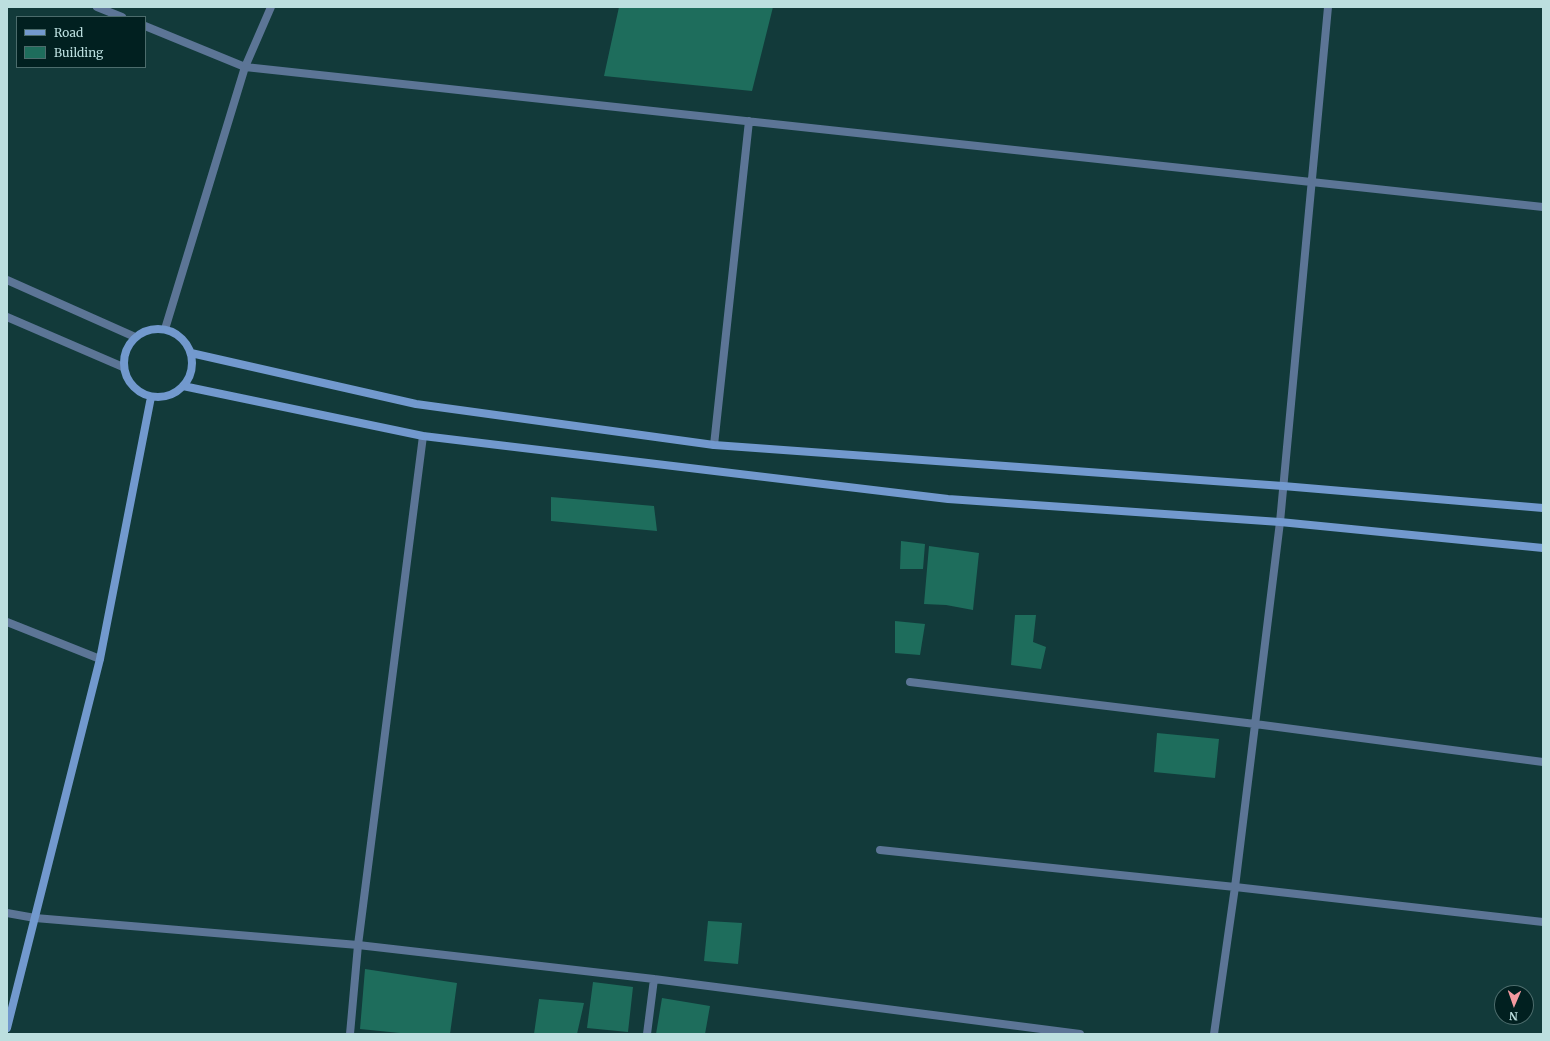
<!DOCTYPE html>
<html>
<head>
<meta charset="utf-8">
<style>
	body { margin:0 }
	#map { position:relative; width:1550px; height:1041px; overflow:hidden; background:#123a3a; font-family:Merriweather,serif }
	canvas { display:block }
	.frame { position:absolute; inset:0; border:8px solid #bcdfdf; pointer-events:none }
	.legend { position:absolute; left:16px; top:16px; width:130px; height:52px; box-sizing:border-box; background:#012020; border:1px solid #4c6c6c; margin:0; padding:5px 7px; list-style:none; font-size:12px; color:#bcdfdf }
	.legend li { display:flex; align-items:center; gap:8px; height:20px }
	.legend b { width:20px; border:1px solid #4c6c6c }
	.north { position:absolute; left:1494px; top:985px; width:40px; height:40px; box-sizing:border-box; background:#012020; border:1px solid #4c6c6c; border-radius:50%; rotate:182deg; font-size:11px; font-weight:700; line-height:16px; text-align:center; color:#bcdfdf }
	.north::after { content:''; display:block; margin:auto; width:14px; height:18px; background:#f49aa0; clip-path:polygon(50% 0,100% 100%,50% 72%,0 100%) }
</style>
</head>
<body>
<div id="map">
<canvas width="1550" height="1041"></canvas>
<div class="frame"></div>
<ul class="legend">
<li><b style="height:5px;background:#7299ce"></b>Road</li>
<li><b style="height:11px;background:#1e6d5c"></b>Building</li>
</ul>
<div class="north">N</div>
</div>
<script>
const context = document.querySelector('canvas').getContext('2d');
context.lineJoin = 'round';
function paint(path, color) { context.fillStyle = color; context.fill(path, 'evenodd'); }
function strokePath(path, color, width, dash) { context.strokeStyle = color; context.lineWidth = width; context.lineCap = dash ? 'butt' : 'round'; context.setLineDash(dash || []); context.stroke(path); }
const building = new Path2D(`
	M619,7H773L752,91L604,76Z
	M551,497L654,506L657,531L551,521Z
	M901,541L925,544L923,569H900Z
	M929,546L979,553L973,610L946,605L924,604Z
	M1015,615H1036L1033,642L1046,647L1041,669L1011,665Z
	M895,621L925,624L920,655L895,653Z
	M1157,733L1219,739L1215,778L1154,772Z
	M708,921L742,923L738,964L704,961Z
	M365,969L457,983L450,1034H410L360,1029Z
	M593,982L633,987L628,1032L587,1028Z
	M662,998L710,1006L705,1034H656Z
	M539,999L584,1003L577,1034H534Z`);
const minor = new Path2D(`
	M97,7L122,17
	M145,26L245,67L1543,207
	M165,329L245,67L271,7
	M714,445L749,121
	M7,622L100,659
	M910,682L1255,724L1543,762
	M880,850L1235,887L1543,922
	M7,913L35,918L358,945L654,979L1080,1034
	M350,1034L358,945L423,436
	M647,1034L654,979
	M1214,1034L1235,887L1280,522L1328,7`);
const tertiary = new Path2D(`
	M7,280L135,337
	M7,317L123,367`);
const secondary = new Path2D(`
	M124 363a34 34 0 1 1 68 0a34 34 0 1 1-68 0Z
	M191,353L416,404L714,445L1283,486L1543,508
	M183,386L423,436L948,499L1280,522L1543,548
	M7,1028L100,659L151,397`);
paint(building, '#1e6d5c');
strokePath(minor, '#5c7596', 8);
strokePath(tertiary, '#5c7596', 8);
strokePath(secondary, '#7299ce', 8);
</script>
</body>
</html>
